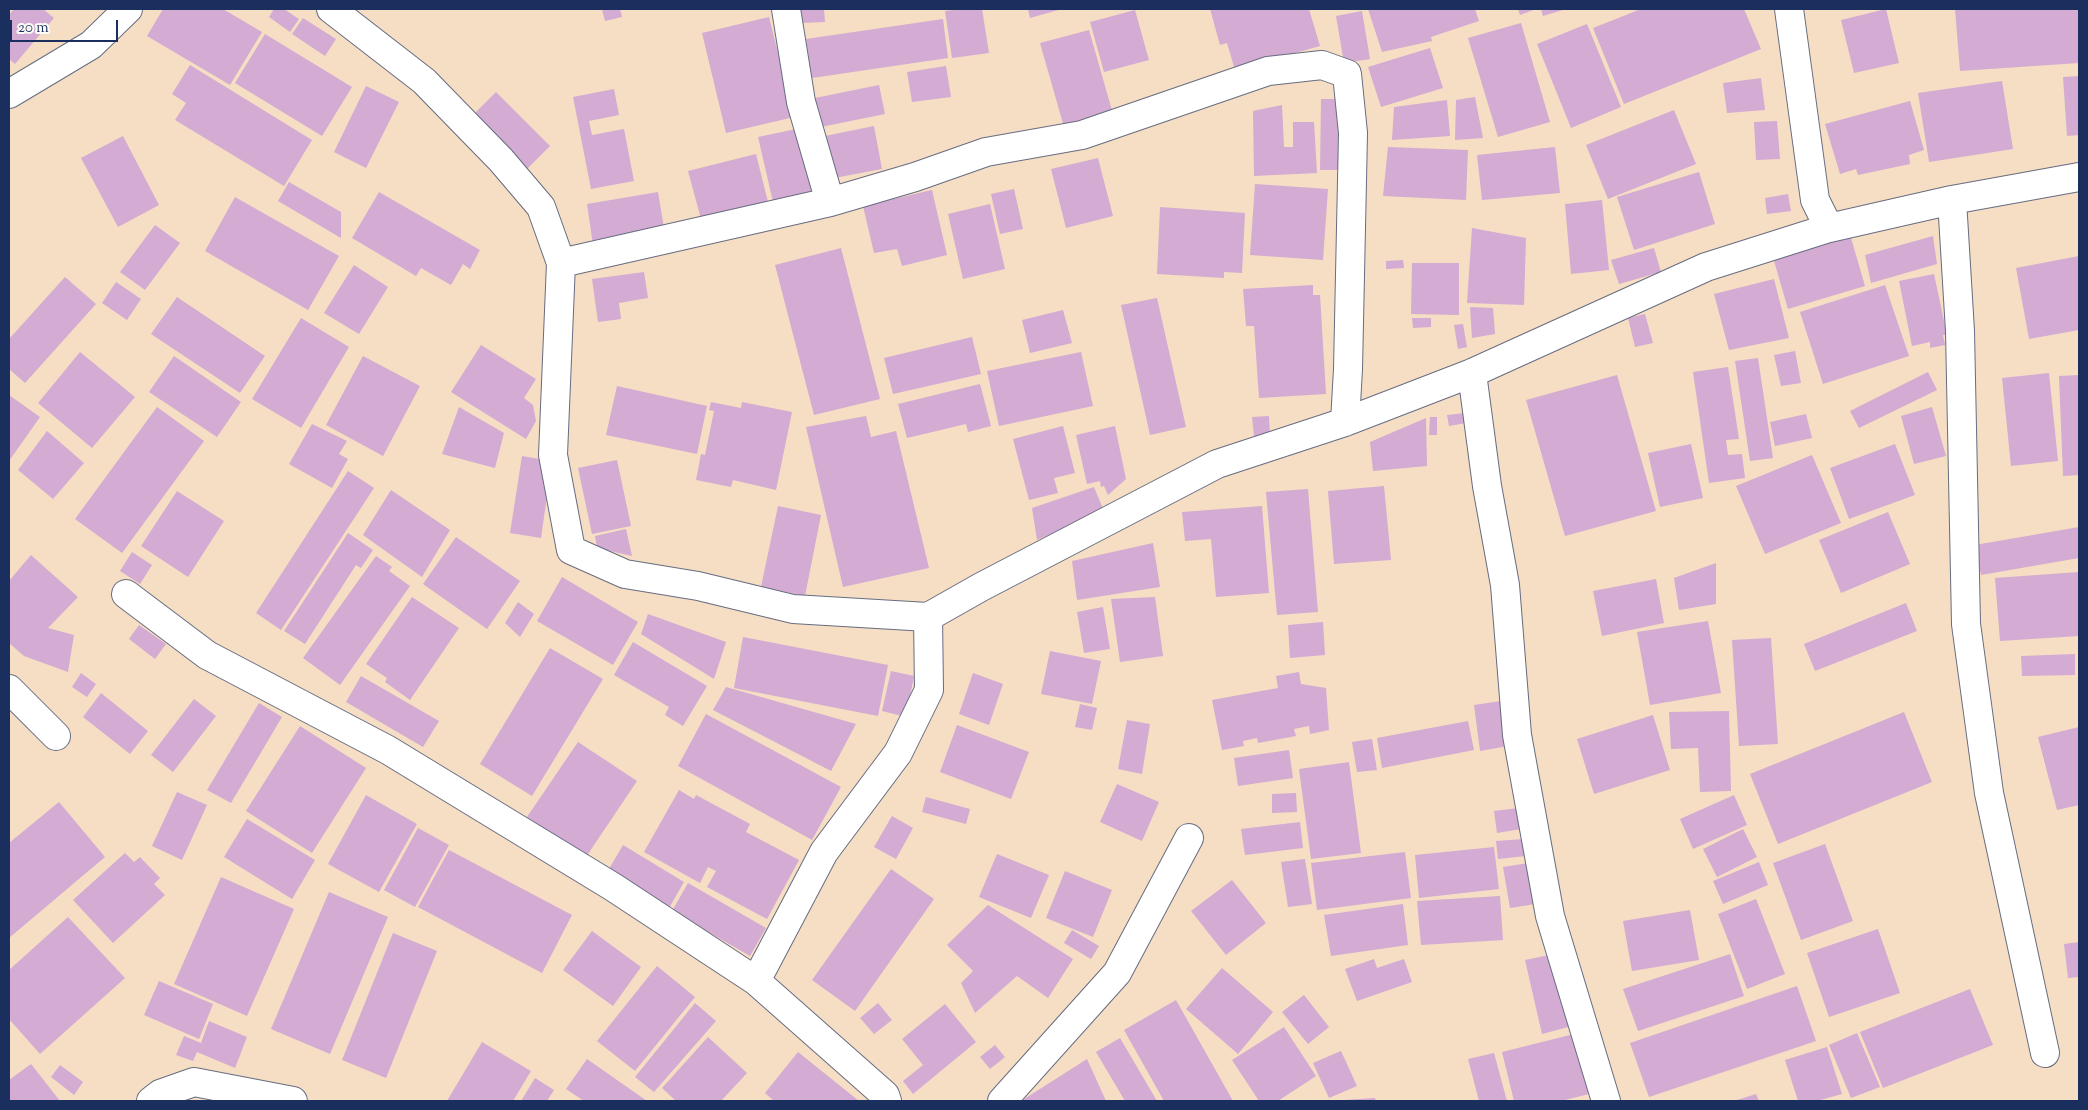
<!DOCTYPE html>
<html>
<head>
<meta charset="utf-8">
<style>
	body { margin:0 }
	#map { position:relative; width:2088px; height:1110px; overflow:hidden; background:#f5dec3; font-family:"Sorts Mill Goudy",serif }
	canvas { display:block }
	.frame { position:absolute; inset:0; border:10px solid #1b2f5e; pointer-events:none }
	.scale { position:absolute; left:10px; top:20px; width:108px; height:22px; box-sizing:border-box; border:2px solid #1b2f5e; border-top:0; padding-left:6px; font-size:15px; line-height:18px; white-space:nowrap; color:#1b2f5e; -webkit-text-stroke:4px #fdfcf7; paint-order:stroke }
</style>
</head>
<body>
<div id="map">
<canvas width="2088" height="1110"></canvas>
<div class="frame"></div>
<div class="scale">20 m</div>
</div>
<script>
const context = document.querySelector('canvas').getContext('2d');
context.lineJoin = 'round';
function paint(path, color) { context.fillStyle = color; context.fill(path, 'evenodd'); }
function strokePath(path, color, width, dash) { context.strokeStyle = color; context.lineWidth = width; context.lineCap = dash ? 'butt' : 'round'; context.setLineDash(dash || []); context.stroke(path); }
const building = new Path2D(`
	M14,9H43L54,18L15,64L9,59V15Z
	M163,9H223L262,32L230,85L147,36Z
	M274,9H284L299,19L290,32L269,17Z
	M602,9H620L622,17L605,21Z
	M801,9H824L825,22L802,23Z
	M962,9H982L989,53L952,58L945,11Z
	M1028,9H1062L1030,18Z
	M1210,9H1309L1320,46L1235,70L1227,43L1220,45Z
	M1368,9H1475L1479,21L1431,37L1432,41L1382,52Z
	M1518,9H1536L1520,15Z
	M1541,9H1566L1543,16Z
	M1641,9H1744L1761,49L1624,104L1593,28Z
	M1886,9L1899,63L1854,73L1841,20Z
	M1955,9H2079V63L1960,71Z
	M1135,10L1149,60L1104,72L1090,22Z
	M1362,11L1370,59L1344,63L1336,16Z
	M769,17L794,117L726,133L702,33Z
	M303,18L336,39L325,56L292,34Z
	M943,19L948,58L812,78L806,39Z
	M1521,23L1550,122L1498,137L1468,38Z
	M1587,24L1621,107L1571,128L1537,44Z
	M1089,30L1113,114L1064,127L1040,43Z
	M265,34L352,87L322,136L235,83Z
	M1430,48L1443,88L1381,107L1368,67Z
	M190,65L312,140L284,186L175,120L186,103L172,94Z
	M946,66L951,97L912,102L907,72Z
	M2079,76V135L2067,136L2063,77Z
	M1761,78L1765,110L1727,113L1723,83Z
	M2002,81L2013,149L1929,162L1918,93Z
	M879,85L885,114L816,128L810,99Z
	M366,86L399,102L366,168L334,152Z
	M614,89L619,115L589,121L592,135L624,129L634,181L591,189L573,97Z
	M496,92L550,146L526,170L472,116Z
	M1475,97L1483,138L1455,140L1456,100Z
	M1321,99H1345L1344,170H1320Z
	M1447,100L1450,136L1392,140L1394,107Z
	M1910,101L1924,150L1909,155L1910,164L1858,175L1856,169L1840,174L1825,124Z
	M1282,105L1284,147H1293V122H1314L1317,173L1254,176L1253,111Z
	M1674,110L1696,164L1608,199L1586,145Z
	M1777,121L1780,159L1756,160L1754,122Z
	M874,126L882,169L829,179L820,137Z
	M801,128L815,193L773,202L758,137Z
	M123,136L159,205L118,227L81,158Z
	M1388,147L1468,150L1466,200L1383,196Z
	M1555,147L1560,193L1482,200L1477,155Z
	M756,154L768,202L701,219L688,171Z
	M1098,158L1113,216L1066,228L1051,169Z
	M1699,172L1715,224L1634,250L1617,197Z
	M289,182L341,212V238L278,201Z
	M1255,184L1328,189L1323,260L1250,255Z
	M1014,189L1023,229L1000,234L991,194Z
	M932,190L947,255L902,266L897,249L874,253L863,206Z
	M379,192L480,250L470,269L463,264L451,285L421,268L416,276L352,238Z
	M658,192L665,234L593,245L587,204Z
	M1788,194L1791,211L1767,214L1765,198Z
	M235,197L339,256L308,310L205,251Z
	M1602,200L1609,270L1571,274L1565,204Z
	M990,204L1005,269L963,279L948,214Z
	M1160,207L1245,213L1242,273L1224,272V278L1157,274Z
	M155,225L180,243L145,290L120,272Z
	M1472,228L1526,238L1524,305L1467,303Z
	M1849,231L1865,286L1788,309L1772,254Z
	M1933,236L1937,264L1871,283L1865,255Z
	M841,248L880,399L814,415L775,265Z
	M1654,248L1661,272L1619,284L1611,260Z
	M2079,256V330L2029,339L2016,268Z
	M1403,260L1404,268L1386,269V261Z
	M1412,263H1459V315L1411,314Z
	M354,265L388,287L359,334L324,313Z
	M644,272L648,298L619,303L621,319L598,322L592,279Z
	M1934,274L1947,335H1943L1945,345L1930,348V342L1912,346L1899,281Z
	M65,277L96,304L25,383L9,369V339Z
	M1774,279L1789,338L1729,350L1714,294Z
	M116,282L141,299L127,320L102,303Z
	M1313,285V295H1320L1326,394L1259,398L1254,326H1246L1243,289Z
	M1885,285L1909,356L1823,384L1800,312Z
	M177,297L265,356L240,393L151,334Z
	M1157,298L1186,427L1150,435L1121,305Z
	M1470,307L1493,308L1495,334L1472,338Z
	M1063,310L1072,343L1030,353L1022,320Z
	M1645,314L1653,343L1635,347L1628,318Z
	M301,318L349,347L301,428L252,399Z
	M1412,318H1431V327L1413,328Z
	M1463,324L1467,347L1458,349L1454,325Z
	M972,337L981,374L893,394L884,358Z
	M481,345L536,379L524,398L533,405L536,421L526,439L451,392Z
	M1795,351L1801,383L1781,386L1774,355Z
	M80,352L135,397L92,448L38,403Z
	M1081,352L1093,406L999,426L987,371Z
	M174,356L241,402L217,437L149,392Z
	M363,356L420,386L383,456L326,425Z
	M1758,358L1773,458L1750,461L1735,361Z
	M1728,367L1739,439L1726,440L1728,455L1742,454L1745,478L1709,483L1693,372Z
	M1928,372L1937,390L1859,428L1850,411Z
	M2049,373L2058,461L2011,466L2002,378Z
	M1617,375L1656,511L1565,536L1526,400Z
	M2079,375V475L2063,476L2059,376Z
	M980,384L991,426L968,432L966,424L907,438L898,404Z
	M617,386L707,406L697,454L606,435Z
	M9,395L40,417L9,461Z
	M711,402L741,408L742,402L792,412L776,490L733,480L731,487L696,480L701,454L705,455L714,411L709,410Z
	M157,407L204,441L122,553L75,519Z
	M459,407L504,433L495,468L442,454Z
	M1932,407L1946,456L1914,464L1901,416Z
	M1465,413L1466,423L1449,426L1447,415Z
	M1806,414L1812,438L1775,446L1770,422Z
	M866,416L871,437L896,431L929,568L843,587L806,427Z
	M1269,416L1270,436H1254L1252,417Z
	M1430,417H1437V435H1429Z
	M1426,418L1427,466L1373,471L1370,442Z
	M312,424L347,441L339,454L348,459L332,488L289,464Z
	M1063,426L1075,473L1054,478L1058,493L1029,500L1013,439Z
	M1115,426L1126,479L1108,495L1104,486L1101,487L1100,481L1087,484L1076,435Z
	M47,431L84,463L53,499L18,470Z
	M1691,444L1703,498L1660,507L1648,453Z
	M1895,444L1915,495L1849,519L1830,468Z
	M1812,455L1841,523L1765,554L1736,486Z
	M522,456L552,461L541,538L510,533Z
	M617,460L631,526L592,534L578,468Z
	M348,471L374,488L281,630L256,613Z
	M1384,486L1391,560L1334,564L1328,491Z
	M1094,487L1104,511L1037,540L1032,508Z
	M1308,489L1318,612L1277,615L1266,492Z
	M391,490L450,530L422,577L363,535Z
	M177,491L224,521L188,577L141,546Z
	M778,506L821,515L805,596L761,587Z
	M1262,506L1269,593L1216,597L1211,539L1185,541L1182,512Z
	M1888,512L1910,564L1841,593L1819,540Z
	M2079,527V558L1981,575L1975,545Z
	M626,529L632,556L597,548L595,536Z
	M348,533L373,550L361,568L356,565L305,644L284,631Z
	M456,537L520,581L487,629L423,584Z
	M1153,543L1160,587L1077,600L1072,561Z
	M132,552L152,565L140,584L120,571Z
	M31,555L78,597L48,628L74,635L68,672L24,656L9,643V581Z
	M376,556L392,567L389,571L410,586L340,685L303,658Z
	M1716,563V604L1679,610L1674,578Z
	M2079,572V636L2000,641L1995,578Z
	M562,577L638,622L613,665L537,621Z
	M1656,579L1664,623L1602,636L1593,591Z
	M412,597L459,628L410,700L385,682L387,678L366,664Z
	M1155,597L1163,656L1120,662L1111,599Z
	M518,602L534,614L520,637L505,623Z
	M1906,603L1917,631L1815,671L1804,644Z
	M1103,607L1110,649L1084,653L1077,612Z
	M648,614L726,642L714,679L641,634Z
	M1708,621L1721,693L1650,705L1637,632Z
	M1323,622L1325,655L1290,658L1288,625Z
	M139,625L166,644L155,659L129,639Z
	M743,637L888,665L878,716L734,688Z
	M1771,638L1778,744L1739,746L1732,640Z
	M633,642L707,686L683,726L665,715L669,707L614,675Z
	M550,648L603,679L532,796L480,764Z
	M1050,651L1101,661L1092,704L1041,694Z
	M2075,654V675L2022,676L2021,656Z
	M891,671L914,676L906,717L882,711Z
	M1299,672L1301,684L1326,688L1329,730L1310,734L1309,726L1294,729L1296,736L1258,743L1257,738L1243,741L1244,746L1222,750L1212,700L1278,688L1276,676Z
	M81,673L96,684L87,697L72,687Z
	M973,673L1003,684L989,725L959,714Z
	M361,676L439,721L423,747L346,702Z
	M726,687L856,724L831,771L713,710Z
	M101,693L148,731L130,754L83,717Z
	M194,699L216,716L173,772L151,755Z
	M1501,701L1508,746L1480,751L1474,705Z
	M259,703L282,717L231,803L207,790Z
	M1080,704L1097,708L1092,730L1075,727Z
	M1729,711L1731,791L1700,792L1698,748L1671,749L1669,712Z
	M1904,712L1932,782L1778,844L1750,774Z
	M706,714L841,787L812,840L678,766Z
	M1653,715L1670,770L1594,794L1577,739Z
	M1127,720L1150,724L1142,774L1118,769Z
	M1468,721L1474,750L1382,768L1377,738Z
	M957,725L1029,752L1011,799L940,772Z
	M300,726L366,768L312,853L246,811Z
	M2079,727V805L2057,810L2038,737Z
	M1372,739L1377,770L1357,772L1352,742Z
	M578,742L637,781L586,857L527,817Z
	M1289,750L1293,778L1238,786L1234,758Z
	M1349,762L1361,853L1311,859L1299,769Z
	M1117,784L1159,802L1142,841L1100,822Z
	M679,790L694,799L696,795L750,824L746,832L799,860L767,919L707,887L716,871L708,867L700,883L644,852Z
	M177,792L207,805L182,860L152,846Z
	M1296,793L1297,812L1272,813V794Z
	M366,795L417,824L379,892L328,864Z
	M1734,795L1747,825L1693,849L1680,819Z
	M926,797L970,809L966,824L922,812Z
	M59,802L105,857L9,938V843Z
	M1518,808L1521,829L1497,833L1494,811Z
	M892,816L913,828L896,859L874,847Z
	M247,819L315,860L292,899L224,857Z
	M1300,822L1303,848L1245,855L1241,829Z
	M418,828L449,845L415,907L384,890Z
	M1743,829L1757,857L1717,877L1703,849Z
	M1524,839L1526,856L1498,859L1496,841Z
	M1825,844L1853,921L1801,940L1773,863Z
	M623,845L684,882L668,910L606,874Z
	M1494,847L1499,889L1419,898L1415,855Z
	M449,850L572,915L542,973L418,907Z
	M1405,852L1411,898L1317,910L1311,863Z
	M125,853L134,862L140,857L160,878L154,884L165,895L113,943L73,900Z
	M997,854L1049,875L1031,918L979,897Z
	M1305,859L1312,904L1288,907L1281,862Z
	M1535,862L1542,903L1510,908L1503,867Z
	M1759,862L1768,885L1723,904L1713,881Z
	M891,869L934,899L855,1011L812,980Z
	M1065,871L1112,890L1093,937L1046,918Z
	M221,877L294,909L247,1016L174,984Z
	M1232,880L1266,923L1226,955L1191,911Z
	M688,883L766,928L750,956L672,911Z
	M329,892L388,917L330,1054L271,1029Z
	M1500,896L1503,940L1421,945L1417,901Z
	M1756,899L1785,974L1747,989L1718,914Z
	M1403,904L1408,945L1331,956L1324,915Z
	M988,905L1073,959L1048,998L1017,976L975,1013L961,983L973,971L947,945Z
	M1690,910L1699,960L1632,971L1623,921Z
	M68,917L125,978L40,1054L9,1019V970Z
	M1878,929L1900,993L1829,1017L1807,953Z
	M1072,930L1099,946L1091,959L1064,943Z
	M592,931L641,967L613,1006L563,970Z
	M393,933L437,951L386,1078L342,1060Z
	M2079,942V977L2068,978L2064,944Z
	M1554,954L1572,1026L1542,1034L1525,960Z
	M1730,954L1744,996L1638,1031L1623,989Z
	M1374,959L1377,968L1404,959L1412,982L1357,1001L1345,969Z
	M657,966L695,997L635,1071L597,1041Z
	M1222,968L1273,1012L1238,1054L1186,1009Z
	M159,981L213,1004L199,1039L144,1015Z
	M1797,986L1816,1041L1649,1097L1630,1043Z
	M1970,989L1993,1045L1883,1088L1860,1032Z
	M1304,995L1329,1027L1308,1044L1282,1012Z
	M1176,1000L1233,1101H1164L1124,1030Z
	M695,1003L716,1021L654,1092L635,1077Z
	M878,1003L892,1020L874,1034L860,1018Z
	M945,1004L976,1042L913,1094L903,1081L923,1065L902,1039Z
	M209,1021L247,1037L235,1068L197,1052L193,1061L176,1055L184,1036L201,1043Z
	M1284,1027L1316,1076L1278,1101H1259L1232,1060Z
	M1857,1033L1880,1087L1851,1098L1829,1045Z
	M1574,1034L1589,1094L1561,1101H1514L1502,1052Z
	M708,1037L747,1073L721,1101H676L662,1088Z
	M1120,1038L1157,1101H1125L1096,1052Z
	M482,1042L531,1071L513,1101H447Z
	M995,1045L1005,1057L990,1069L980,1057Z
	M1827,1047L1842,1094L1817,1101H1798L1785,1060Z
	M1341,1051L1357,1086L1329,1098L1313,1063Z
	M798,1052L859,1101H774L765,1093Z
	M1494,1053L1507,1101H1479L1468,1059Z
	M587,1059L647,1101H584L566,1089Z
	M1087,1059L1106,1101H1021Z
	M31,1064L60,1101H9V1080Z
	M60,1065L83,1082L74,1095L51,1077Z
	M535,1078L554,1090L547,1101H521Z
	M1756,1094L1759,1101H1734Z
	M1375,1098L1376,1101H1344V1100Z`);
const minor = new Path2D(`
	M331,9L424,81L501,160L541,207L561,263L553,455L571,550L625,574L698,586L793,609L928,617L981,587L1217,464L1345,422L1472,373L1706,267L1829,228
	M786,9L801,102L830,202
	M1789,9L1815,200L1829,228L1952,200L1960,331L1966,624L1989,793L2045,1053
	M9,94L91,45L128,9
	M1952,200L2079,177
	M561,263L830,202L915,177L986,152L1082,135L1268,71L1322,65L1347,74L1353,133L1348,369L1345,422
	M1472,373L1487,486L1505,585L1517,735L1550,916L1606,1101
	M126,594L207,655L388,750L613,887L756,981L885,1095L887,1101
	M9,689L56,736
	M756,981L824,852L898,753L929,690L928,617
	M151,1101L160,1094L194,1082L293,1101
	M1002,1101L1117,973L1189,838`);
paint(building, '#d3abd3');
strokePath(minor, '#676c81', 30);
strokePath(minor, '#fff', 28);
</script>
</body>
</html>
